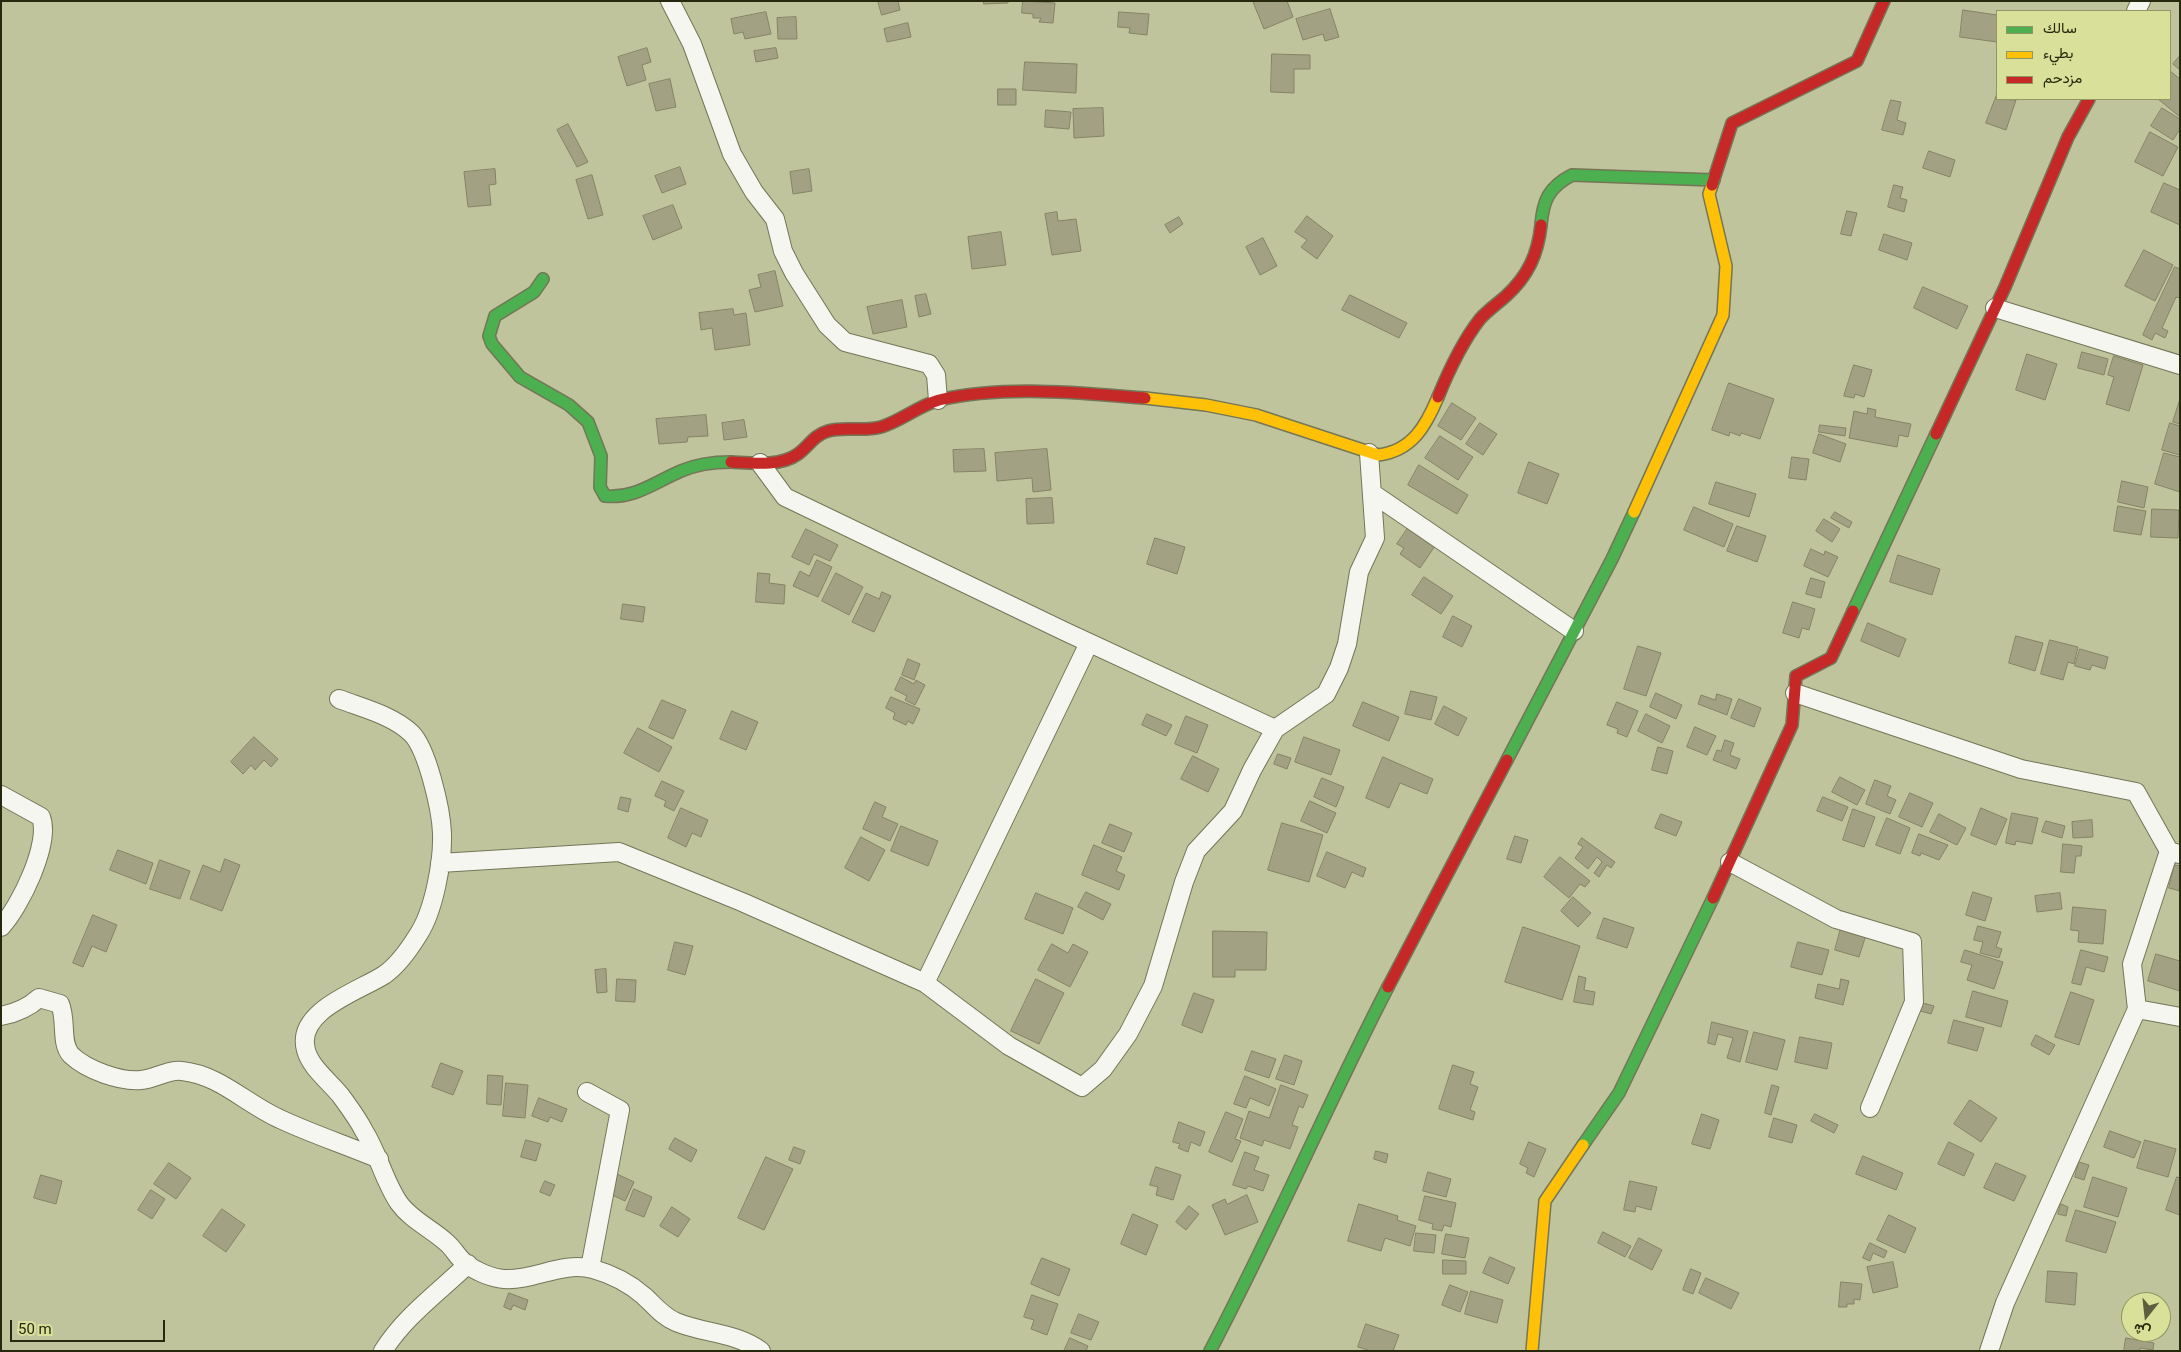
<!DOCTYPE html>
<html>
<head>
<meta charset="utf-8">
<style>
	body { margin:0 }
	#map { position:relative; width:2181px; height:1352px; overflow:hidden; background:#bfc49d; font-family:Roboto,Vazirmatn,sans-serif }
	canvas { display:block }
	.frame { position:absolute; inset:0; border:2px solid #26290d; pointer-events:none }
	.legend { position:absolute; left:1996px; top:10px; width:175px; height:90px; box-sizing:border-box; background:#d9e09a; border:1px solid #919762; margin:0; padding:6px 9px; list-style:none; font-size:15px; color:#26290d }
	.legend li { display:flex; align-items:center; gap:10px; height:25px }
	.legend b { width:25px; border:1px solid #919762 }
	.north { position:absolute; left:2121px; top:1292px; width:50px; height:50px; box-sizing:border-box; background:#d9e09a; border:1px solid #919762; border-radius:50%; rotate:196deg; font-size:14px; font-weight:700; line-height:20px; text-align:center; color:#26290d }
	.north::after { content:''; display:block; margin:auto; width:18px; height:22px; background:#5c5f3f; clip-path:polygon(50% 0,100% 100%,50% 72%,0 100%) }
	.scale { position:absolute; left:10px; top:1320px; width:155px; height:22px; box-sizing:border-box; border:2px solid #26290d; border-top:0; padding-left:6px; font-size:15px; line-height:18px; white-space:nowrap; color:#26290d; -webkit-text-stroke:4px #d9e09a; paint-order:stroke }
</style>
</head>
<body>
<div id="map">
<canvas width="2181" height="1352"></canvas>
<div class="frame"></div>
<ul class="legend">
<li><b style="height:6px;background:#4caf50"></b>سالك</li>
<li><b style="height:6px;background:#ffc107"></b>بطيء</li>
<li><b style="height:6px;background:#c62828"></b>مزدحم</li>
</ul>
<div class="north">ش</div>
<div class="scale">50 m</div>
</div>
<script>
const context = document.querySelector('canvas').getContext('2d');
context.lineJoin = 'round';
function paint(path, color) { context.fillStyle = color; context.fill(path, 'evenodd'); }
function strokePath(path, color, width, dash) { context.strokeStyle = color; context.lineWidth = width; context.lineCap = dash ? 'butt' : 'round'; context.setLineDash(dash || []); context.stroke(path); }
const building = new Path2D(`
	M878,1H898L900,10L882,15Z
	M984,1H1008V3L984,4Z
	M1023,1L1055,3L1053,23L1039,22L1041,18H1033V14L1022,13Z
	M1287,1L1293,17L1264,29L1253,2Z
	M1330,9L1339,37L1325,41L1323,34L1303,40L1296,19Z
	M1963,10L1997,15V42L1960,37Z
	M766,12L771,34L745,39L743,32L734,34L731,19Z
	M1119,12L1149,14L1147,35L1129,33L1130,28L1118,27Z
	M796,17L797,39H778L777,18Z
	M908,23L911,37L887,42L884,29Z
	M647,48L651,62L642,65L646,80L627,86L618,57Z
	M776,48L778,58L756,62L754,51Z
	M1272,54L1310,55V69H1294V93L1271,92Z
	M2180,56V70L2173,64Z
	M1025,62L1077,64L1076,93L1023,90Z
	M2170,71L2180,79V117L2158,99H2170Z
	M670,79L676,107L656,111L649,84Z
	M998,89H1016V105H998Z
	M1997,94V99L2016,100L2006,130L1986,123Z
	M1891,100L1901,102L1897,120L1906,123L1903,135L1882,130Z
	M1103,108L1104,136L1074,138L1073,109Z
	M2162,108L2180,119V129L2173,140L2151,126Z
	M1046,110L1071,112L1069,129L1045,127Z
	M568,124L588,162L577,167L557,130Z
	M2150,132L2178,147L2163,176L2135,162Z
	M1929,151L1955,160L1950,177L1923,168Z
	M680,167L686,184L662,193L655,176Z
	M495,169L496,184L489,185L491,205L468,207L464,172Z
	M809,169L812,191L793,194L790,172Z
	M592,175L603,215L588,219L576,180Z
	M2164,183L2180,190V225L2151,212Z
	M1894,185L1903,187L1900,198L1907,200L1904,212L1888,207Z
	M673,205L682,228L653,240L643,216Z
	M1847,211L1857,213L1851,236L1841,234Z
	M1057,212L1058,221L1076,219L1081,251L1052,255L1045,214Z
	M1307,216L1333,236L1317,259L1301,247L1307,240L1295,232Z
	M1179,217L1183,224L1170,233L1165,225Z
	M1001,232L1006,265L972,269L968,237Z
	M1884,234L1912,243L1907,260L1879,250Z
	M1263,238L1277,266L1260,275L1246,247Z
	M2144,250L2173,265L2155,301L2125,286Z
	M2175,267L2180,269V298L2176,297L2162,328L2168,331L2165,338L2155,333L2152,340L2143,335Z
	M775,271L783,306L755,312L749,290L761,287L758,275Z
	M1923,287L1968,306L1957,329L1914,308Z
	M926,294L931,314L919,317L915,296Z
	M1350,295L1407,323L1399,338L1342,310Z
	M902,300L907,327L873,334L867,307Z
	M733,309L734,315L746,313L750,345L715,350L712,328L701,330L699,313Z
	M2082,352L2108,359L2104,375L2078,368Z
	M2027,354L2057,364L2045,400L2016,390Z
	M2114,356L2143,365L2129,411L2106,404L2114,377L2108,375Z
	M1854,365L1872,370L1864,397L1855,394L1854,398L1844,396Z
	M1729,383L1774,399L1760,439L1741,433L1740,436L1730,432L1729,436L1712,430Z
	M2180,399V424L2173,422Z
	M1452,403L1476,418L1461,440L1438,426Z
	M1868,408L1876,410L1875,417L1911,424L1908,437L1899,435L1897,447L1849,438L1854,411L1867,414Z
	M706,415L708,436L688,437L687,442L659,444L656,419Z
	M744,420L747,437L724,440L722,423Z
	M1480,423L1497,434L1483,455L1466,444Z
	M2170,423L2180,426V455L2162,450Z
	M1820,425L1846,428L1845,436L1819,432Z
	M1819,434L1846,444L1840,462L1813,453Z
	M1440,436L1473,457L1458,480L1425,458Z
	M984,449L986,471L954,472L953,450Z
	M1047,449L1051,490L1033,492L1032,478L997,481L995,453Z
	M2164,453L2180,457V492L2155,484Z
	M1792,457L1809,459L1806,480L1789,478Z
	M1529,462L1559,474L1547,504L1518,493Z
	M1419,465L1468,495L1457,514L1408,485Z
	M2122,481L2148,487L2144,508L2118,502Z
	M1716,482L1756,494L1749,517L1709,504Z
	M1052,498L1054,523L1027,524L1026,499Z
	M2118,506L2146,511L2141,535L2114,531Z
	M1694,507L1733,524L1724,547L1684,530Z
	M2152,509L2179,510L2178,538L2151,537Z
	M1835,512L1852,522L1849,528L1831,518Z
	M1824,519L1840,529L1832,542L1816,531Z
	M1737,526L1766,536L1757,562L1727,551Z
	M1408,528L1435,546L1420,568L1400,554L1404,548L1397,544Z
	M806,529L838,545L830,561L814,554L809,565L792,557Z
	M1155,538L1185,547L1177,574L1147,564Z
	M1811,549L1824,555L1825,551L1838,557L1828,577L1804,566Z
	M1898,555L1940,569L1932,595L1890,582Z
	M817,560L832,567L818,597L793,586L800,571L809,576Z
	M758,573L770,574L769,583L785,585L784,604L756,602Z
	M836,573L863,587L849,615L822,601Z
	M1424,577L1453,596L1441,614L1412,595Z
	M1811,578L1825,582L1821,598L1806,594Z
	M882,592L891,596L874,632L852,622L866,593L879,599Z
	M1793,602L1815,609L1809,630L1802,628L1799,638L1783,633Z
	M623,604L645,607L643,622L621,619Z
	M1453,616L1472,626L1462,647L1443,637Z
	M1868,623L1906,639L1899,657L1861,641Z
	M2016,636L2043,643L2035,671L2009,663Z
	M2050,640L2078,647L2074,664L2068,662L2063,680L2041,674Z
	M1638,646L1661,653L1646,696L1624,689Z
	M2080,649L2108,657L2105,669L2092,665L2090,670L2075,666Z
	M908,659L920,664L914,680L902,675Z
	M901,677L914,684L916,680L925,685L915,705L905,700L907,696L895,690Z
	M1411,691L1437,697L1431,720L1405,714Z
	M1656,693L1682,705L1676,719L1650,707Z
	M1717,694L1732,699L1727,715L1698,704L1701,695L1715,700Z
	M891,697L920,709L913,724L908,721L906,725L893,719L895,713L886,708Z
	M1739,699L1761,708L1754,727L1731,718Z
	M662,700L686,710L673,739L649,728Z
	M1363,702L1399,717L1389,741L1353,726Z
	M1617,702L1638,711L1627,737L1617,733L1618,729L1607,725Z
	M1444,706L1467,718L1458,736L1435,724Z
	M732,711L758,722L746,750L720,739Z
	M1147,714L1172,725L1166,736L1142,725Z
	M1646,714L1670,726L1662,743L1638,731Z
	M1186,716L1208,725L1197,753L1175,744Z
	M1695,727L1716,736L1707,755L1687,747Z
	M638,728L672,747L659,772L624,753Z
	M254,737L278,759L271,767L264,760L255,770L251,765L243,774L231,762Z
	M1304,737L1340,750L1331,775L1295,762Z
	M1725,740L1734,743L1730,755L1740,759L1736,769L1713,760L1717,750L1721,751Z
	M1658,747L1673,751L1667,774L1652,770Z
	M1278,754L1291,758L1287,769L1274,764Z
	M1193,756L1219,769L1208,792L1181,779Z
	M1383,757L1433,779L1427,794L1400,783L1389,808L1366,798Z
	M1840,777L1865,790L1857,805L1832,792Z
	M1322,778L1344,787L1336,807L1314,797Z
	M1875,780L1891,786L1887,796L1896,800L1890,814L1866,804Z
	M662,781L684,791L674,811L664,806L666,801L655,796Z
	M1910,793L1933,803L1922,827L1899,817Z
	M621,797L631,799L628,812L618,809Z
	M1823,797L1848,807L1842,821L1817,811Z
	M1310,801L1336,813L1327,833L1301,821Z
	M875,802L886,807L882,817L898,824L890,841L863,829Z
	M681,808L708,820L701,837L692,833L686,847L668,838Z
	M1981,808L2007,819L1996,845L1971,835Z
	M1853,809L1875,817L1864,847L1843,840Z
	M2012,813L2038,818L2032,844L2016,841L2015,845L2006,843Z
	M1661,814L1682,822L1676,836L1655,828Z
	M1939,814L1966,828L1957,845L1930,832Z
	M1887,818L1910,828L1900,854L1876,845Z
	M2092,820L2093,837L2073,838L2072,822Z
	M2046,821L2065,826L2062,838L2042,832Z
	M1282,823L1323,835L1309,882L1268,870Z
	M1110,824L1132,833L1124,852L1102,843Z
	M901,826L938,841L928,866L891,851Z
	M1919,834L1948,845L1939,860L1921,853L1920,856L1912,853Z
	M1515,836L1528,840L1521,863L1507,859Z
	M861,837L885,850L869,881L845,868Z
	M1582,838L1615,862L1611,868L1607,865L1599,877L1594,873L1602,862L1597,857L1588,869L1575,858L1583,847L1578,844Z
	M2063,844L2082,846L2081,856H2076L2074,873L2061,872Z
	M1094,845L1122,857L1116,871L1125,875L1119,890L1082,875Z
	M118,850L153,863L146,884L110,870Z
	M1327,852L1366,868L1363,877L1352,872L1345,888L1317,876Z
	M1560,857L1590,881L1585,887L1580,884L1569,898L1544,877Z
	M225,859L240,865L222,911L190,899L203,865L220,872Z
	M160,860L190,871L180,899L150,889Z
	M2175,865L2180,866V891L2169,888Z
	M1086,892L1111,904L1103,920L1078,907Z
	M1973,892L1992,898L1985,921L1966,915Z
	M1036,893L1073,908L1063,934L1025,919Z
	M2060,893L2062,909L2037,912L2035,896Z
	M1573,897L1591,913L1578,927L1561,911Z
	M2073,907L2106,910L2103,944L2078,942L2079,931L2071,930Z
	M93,915L117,925L106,952L92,946L83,967L73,963Z
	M1604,918L1634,928L1627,948L1597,938Z
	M1978,926L2001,932L1996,947L2002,949L1999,958L1980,953L1983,942L1974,940Z
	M1523,927L1580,946L1562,1000L1505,982Z
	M1841,928L1866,935L1859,957L1835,950Z
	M1213,931L1267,932L1266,970H1235V977H1213Z
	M675,942L693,946L685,975L668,970Z
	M1798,942L1829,950L1822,975L1791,967Z
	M1052,944L1068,953L1073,944L1088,952L1070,987L1038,970Z
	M1965,950L2003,962L1994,989L1967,980L1972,965L1961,962Z
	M2081,950L2108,957L2104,972L2086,967L2081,985L2072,983Z
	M2156,954L2180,961V991L2148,981Z
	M606,969L607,992L597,993L595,970Z
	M1579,976L1586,978L1584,990L1595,992L1593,1005L1574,1002Z
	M617,979L636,980L635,1002L616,1001Z
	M1036,979L1064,993L1039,1044L1011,1031Z
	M1841,979L1849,981L1843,1005L1815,998L1818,984L1839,989Z
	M1973,991L2008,1001L2001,1027L1966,1017Z
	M2071,992L2094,1000L2079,1045L2055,1037Z
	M1194,993L1214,1000L1202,1033L1182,1025Z
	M1919,1002L1934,1006L1931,1014L1917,1010Z
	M1954,1020L1984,1028L1977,1051L1948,1043Z
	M1712,1022L1748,1031L1740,1062L1727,1058L1733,1038L1718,1034L1715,1045L1708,1043Z
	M1754,1032L1785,1040L1777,1070L1746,1062Z
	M2036,1035L2055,1045L2049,1055L2031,1045Z
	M1800,1037L1832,1043L1827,1069L1795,1062Z
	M1252,1051L1276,1059L1269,1078L1245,1070Z
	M1285,1055L1302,1061L1294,1085L1276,1079Z
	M441,1063L463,1071L453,1095L432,1087Z
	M1453,1065L1474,1072L1470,1084L1478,1087L1470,1110L1475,1112L1473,1120L1439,1109Z
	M488,1075L503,1076L501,1105L487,1104Z
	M1245,1076L1276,1089L1269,1106L1250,1098L1246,1108L1234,1104Z
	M506,1083L528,1085L525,1118L503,1116Z
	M1281,1085L1308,1095L1303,1108L1299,1106L1292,1125L1298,1127L1290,1149L1264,1140L1262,1146L1240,1138L1249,1111L1269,1118Z
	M1772,1085L1779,1087L1771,1115L1765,1113Z
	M539,1098L567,1109L562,1122L550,1117L548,1122L532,1116Z
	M1970,1100L1997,1118L1981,1142L1954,1124Z
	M1226,1112L1243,1119L1235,1139L1241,1141L1232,1162L1209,1152Z
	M1702,1114L1719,1120L1710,1149L1692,1144Z
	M1815,1114L1838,1125L1834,1133L1811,1121Z
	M1774,1118L1797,1125L1792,1143L1769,1137Z
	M1179,1122L1205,1132L1200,1146L1191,1142L1188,1152L1178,1148L1180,1144L1173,1142Z
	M2110,1131L2141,1142L2134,1158L2104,1147Z
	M675,1138L697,1150L691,1162L669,1149Z
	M526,1140L541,1144L536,1161L521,1157Z
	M2145,1140L2176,1149L2168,1177L2137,1168Z
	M1529,1142L1546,1149L1534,1177L1526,1173L1528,1168L1520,1164Z
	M1949,1142L1974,1154L1964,1176L1938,1164Z
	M794,1147L805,1151L800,1164L789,1160Z
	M1376,1151L1388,1154L1386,1163L1374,1159Z
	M1245,1152L1259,1157L1254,1170L1269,1175L1263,1191L1248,1186L1246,1189L1233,1185Z
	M1863,1156L1903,1173L1896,1190L1856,1174Z
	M766,1157L793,1169L764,1230L738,1218Z
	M2079,1162L2089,1165L2084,1180L2075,1177Z
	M169,1163L191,1178L176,1199L154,1184Z
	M1996,1163L2026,1176L2014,1201L1984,1188Z
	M1156,1167L1181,1175L1173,1200L1156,1195L1158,1187L1150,1185Z
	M1428,1172L1451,1179L1446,1197L1423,1191Z
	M617,1174L634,1182L625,1201L608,1193Z
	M41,1175L62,1181L56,1204L34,1198Z
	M2093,1177L2127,1188L2118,1217L2084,1207Z
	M2177,1177L2180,1178V1215L2166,1210Z
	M545,1181L555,1185L550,1196L540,1192Z
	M1630,1181L1657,1187L1651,1210L1636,1206L1635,1212L1624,1210Z
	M634,1189L652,1197L644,1217L626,1210Z
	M151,1190L165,1199L152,1219L138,1210Z
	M1247,1195L1258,1222L1225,1235L1212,1205L1225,1199L1227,1204Z
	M1425,1196L1456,1203L1451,1227L1444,1225L1442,1231L1432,1229L1433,1224L1419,1220Z
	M1359,1204L1398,1216L1397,1220L1416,1226L1410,1246L1385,1238L1381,1251L1348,1241Z
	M2061,1204L2068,1207L2066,1216L2058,1214Z
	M1189,1206L1199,1214L1186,1230L1176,1222Z
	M672,1207L690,1219L678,1237L660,1226Z
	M222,1209L245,1225L226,1252L203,1236Z
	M2076,1210L2116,1222L2106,1253L2066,1241Z
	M1133,1214L1158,1225L1146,1255L1121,1244Z
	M1889,1215L1916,1228L1905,1253L1877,1240Z
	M1603,1232L1631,1246L1625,1257L1598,1243Z
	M1416,1233L1436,1235L1434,1253L1414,1251Z
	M1446,1234L1469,1238L1465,1258L1442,1254Z
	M1639,1238L1662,1250L1652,1270L1629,1258Z
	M1870,1243L1887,1251L1884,1258L1873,1253L1870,1261L1863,1258Z
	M1490,1257L1515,1268L1508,1284L1483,1273Z
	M1042,1258L1070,1269L1059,1296L1031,1284Z
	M1443,1260L1466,1261V1274H1443Z
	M1893,1262L1898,1287L1873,1293L1867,1267Z
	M1691,1269L1701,1273L1693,1294L1683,1290Z
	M2048,1271L2077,1273L2075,1305L2046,1302Z
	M1706,1278L1739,1293L1731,1309L1699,1293Z
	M1841,1282L1862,1284L1860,1300L1854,1299V1304H1847V1307H1839Z
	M1450,1285L1468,1292L1460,1312L1442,1305Z
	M1471,1291L1503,1300L1497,1323L1465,1314Z
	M509,1293L528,1300L525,1310L513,1305L511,1310L504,1307Z
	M1032,1295L1058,1304L1047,1335L1031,1329L1034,1320L1024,1317Z
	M1079,1314L1099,1322L1091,1340L1071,1333Z
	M1366,1324L1399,1335L1393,1351H1371L1358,1347Z
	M1070,1338L1088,1346L1086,1351H1064Z
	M2126,1338L2154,1343L2153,1350L2140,1348V1351H2124Z`);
const street = new Path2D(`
	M670,1L692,44L732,154L754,192L775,219L783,251L794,273L827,325L845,342L929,364L936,375L938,400
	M2136,11L2141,1
	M1995,308L2180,365
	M760,463L785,497L1066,632L1275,729
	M1372,493L1574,631
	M1089,643L925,983L1009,1046L1082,1087L1103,1069L1128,1034L1153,986L1184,882L1196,851L1233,811L1252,770L1275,729L1326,694L1339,668L1347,644L1359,572L1375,538L1369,453
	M1795,693L2021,769L2136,792L2169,851L2179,854
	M339,699C362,708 392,715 411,733C427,748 441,809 442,833C443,861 434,911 418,935C410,948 397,966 384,975C359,991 295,1011 306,1050C310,1067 330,1082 341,1096C349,1107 358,1119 364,1131C378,1153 384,1181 399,1203C411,1220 432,1229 447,1243C454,1249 458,1258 465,1263C475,1271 491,1278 504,1279C534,1281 562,1261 593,1269C611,1274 629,1283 644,1296C655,1306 662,1316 676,1322C705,1334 735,1332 761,1351
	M1,795L41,817C51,843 20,907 1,927
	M1730,862L1836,919L1912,942L1914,1002L1870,1108
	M440,863L619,852L742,902L925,983
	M2137,1009L2180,1017
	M1,1016C16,1013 28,1008 39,998L60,1004C67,1020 60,1043 71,1055C87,1070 120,1082 141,1080C155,1079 169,1069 182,1071C220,1075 246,1104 280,1119C312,1134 346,1145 379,1159
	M587,1092L620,1110L590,1268
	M383,1351C405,1316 439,1292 468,1264
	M1989,1351L2005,1303L2137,1009L2132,964L2169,851`);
const fast = new Path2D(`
	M1541,225C1543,200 1549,187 1572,175L1714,180
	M543,279L534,292L495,316L489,336L492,344L520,377L569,405L588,422L601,456L600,487L605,496C635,499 655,482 681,471C697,464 714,462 731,462
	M1853,611L1936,434
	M1507,760L1612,559L1634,512
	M1583,1145L1619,1093L1713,898
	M1210,1351C1273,1232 1326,1107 1388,987`);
const slow = new Path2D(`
	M1145,398L1206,405L1256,415L1378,455C1412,451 1426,426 1438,397
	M1634,512L1723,315L1726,266L1709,194L1712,185
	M1532,1351L1545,1201L1583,1145`);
const jam = new Path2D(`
	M1712,185L1732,123L1857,61L1884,1
	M1438,397C1449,370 1462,342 1480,319C1488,310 1497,304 1506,296C1528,276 1538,254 1541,225
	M1936,434L2005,287L2068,137L2089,99
	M731,462C751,463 780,467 798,454C809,446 814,435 828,431C845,426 863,432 881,427C901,421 918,406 939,400C1005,385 1078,393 1145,398
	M1713,898L1792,725L1796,676L1831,658L1853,611
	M1388,987L1507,760`);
paint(building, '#a3a183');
strokePath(building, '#858364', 1);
strokePath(street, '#747657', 20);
strokePath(fast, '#747657', 14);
strokePath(slow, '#747657', 14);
strokePath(jam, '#747657', 14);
strokePath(street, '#f5f6f0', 18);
strokePath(fast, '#4caf50', 11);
strokePath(slow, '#ffc107', 11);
strokePath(jam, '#c62828', 11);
</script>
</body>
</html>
